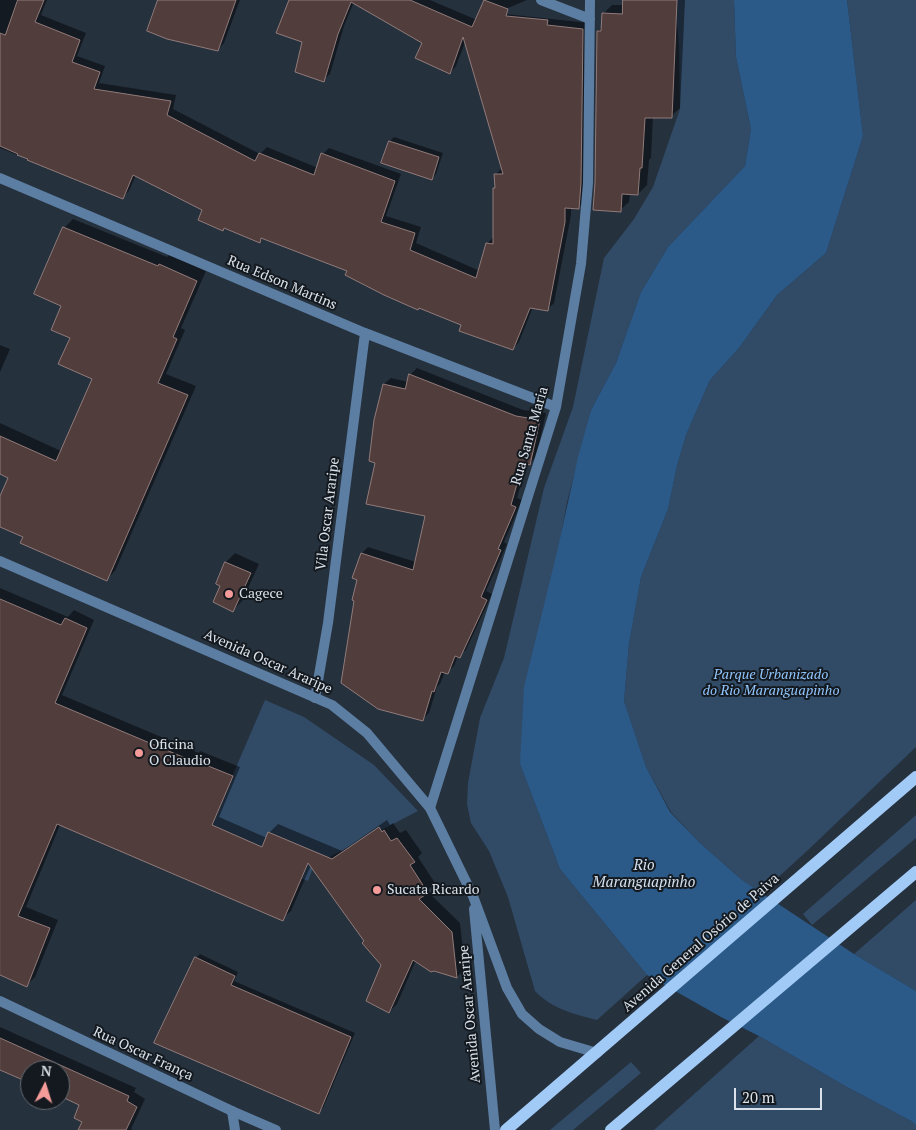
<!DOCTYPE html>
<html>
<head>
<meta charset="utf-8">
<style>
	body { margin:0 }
	#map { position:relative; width:916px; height:1130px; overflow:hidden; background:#26313e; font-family:"PT Serif",serif }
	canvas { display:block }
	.north { position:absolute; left:20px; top:1060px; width:50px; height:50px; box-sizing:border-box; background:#13191e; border:1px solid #636970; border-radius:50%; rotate:5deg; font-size:14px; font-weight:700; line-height:20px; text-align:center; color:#dae1ea }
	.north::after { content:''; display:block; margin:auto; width:18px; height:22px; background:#f59b9a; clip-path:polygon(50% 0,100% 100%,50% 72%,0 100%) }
	.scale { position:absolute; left:734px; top:1088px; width:88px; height:22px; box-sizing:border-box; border:2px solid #dae1ea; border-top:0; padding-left:6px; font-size:15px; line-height:18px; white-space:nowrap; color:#dae1ea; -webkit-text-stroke:4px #13191e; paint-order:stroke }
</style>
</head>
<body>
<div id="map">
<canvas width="916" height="1130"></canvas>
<div class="north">N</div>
<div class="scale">20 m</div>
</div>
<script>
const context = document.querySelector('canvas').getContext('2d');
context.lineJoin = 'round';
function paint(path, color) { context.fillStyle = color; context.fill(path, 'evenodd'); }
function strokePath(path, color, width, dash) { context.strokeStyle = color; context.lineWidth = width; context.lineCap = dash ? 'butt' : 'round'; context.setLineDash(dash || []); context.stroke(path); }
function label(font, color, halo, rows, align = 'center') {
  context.font = font + ' "PT Serif",serif'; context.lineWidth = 4; context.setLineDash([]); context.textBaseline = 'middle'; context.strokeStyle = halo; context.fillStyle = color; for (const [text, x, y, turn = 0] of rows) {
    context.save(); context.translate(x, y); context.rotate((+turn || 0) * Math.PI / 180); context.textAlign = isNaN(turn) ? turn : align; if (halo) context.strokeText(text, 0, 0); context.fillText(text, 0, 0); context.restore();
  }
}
const green = new Path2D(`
	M675,0H734L736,57L751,129L745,166L668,247L641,292L616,363L591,410L567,502L520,764L560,869L647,975L597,1020C574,1014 552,1009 535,991L508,897L489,851L471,823L467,804L468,783L480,718L504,658L544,488L573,407L604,258L634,219L653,187L680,109L679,48Z
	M847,0H916V747L808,850L761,893L742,880L700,843L671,812L646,767L624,701L629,644L641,577L668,509L677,466L686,435L710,380L739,348L777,295L826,253L863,136Z
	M265,700L304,717L374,765L418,811L314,865L308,881L206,837Z
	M916,815V838L812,925L803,914Z
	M916,900V991L854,954Z
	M759,1036L847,1087L913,1122L916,1126V1130H654Z
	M631,1062L641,1073L573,1130H550Z`);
const water = new Path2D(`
	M734,0H847L863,136L826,253L777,295L739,348L710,380L686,435L677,466L668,509L641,577L629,644L624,701L646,767L670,812L700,843L742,880L854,954L916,991V1126L913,1122L847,1087L759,1036L721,1017L647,975L560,869L520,764L524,687L557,552L578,457L591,410L616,363L641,292L668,247L745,166L751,129L736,57Z`);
const shadow = new Path2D(`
	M0,0H47L41,15L86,33L77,56L105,66L99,83L176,95L173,109L260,154L267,147L318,168L323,154L329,148L401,174L386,216L421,227L416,243L480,271L487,244L494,236V188L496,186V174L503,167L466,40L456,66L450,73L424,43L354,2L344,26L330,74L323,80L304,42L290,0H430L477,20L486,0H527L496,13L589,23L585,201L578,208L571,207V215L554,303L547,310L533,307L519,342L513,349L349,270L263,238L259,241L225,227L223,230L204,210L136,175L129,191L123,197L0,148Z
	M159,0H240L224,43L218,50Z
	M624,0H685L680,108L671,116H653L651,158L649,160L647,185L638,194H630L629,202L620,210L596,183L598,31L603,26V14L612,5H624Z
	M394,137L443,153L436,174L432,179L390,141Z
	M73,219L167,257L169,255L206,271L181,328L185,330L166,374L196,386L115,571L106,580L24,537L0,526V500L10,477L0,473V423L61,451L93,378L72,337L62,305L64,228Z
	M0,345L10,349L0,372Z
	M417,368L523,410L546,413L536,457L530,464L527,463L517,498L522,500L504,542L507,544L486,591L492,594L466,650L458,656L454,666L447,672H445L440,684L437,687L429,713L422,720L359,579L362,553L368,547L416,562L426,515L376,462L375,420L384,384L391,378L408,382L410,375Z
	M235,553L259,564L242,601L233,610L222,585L217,583L226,562Z
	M0,588L68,617L74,610L94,620L62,695L199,753L200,751L240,767L219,817L267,838L270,832L278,824L342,851L387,820L390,825L393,823L400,833L406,830L422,853L418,857L435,883L427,891L460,923L465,969L457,977L416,960L397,1004L389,1012L382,964L311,865L291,911L282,919L60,825L26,907L58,920L35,977L27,985L0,974Z
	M200,954L238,972L234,981L355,1033L323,1108L319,1112L196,958Z
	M0,1027L136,1088L134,1092L145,1099L131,1129L133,1130H79L83,1121L81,1104L60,1095V1070H30V1082L0,1069Z`);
const building = new Path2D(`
	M18,0H44L35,22L80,40L72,62L100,72L94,89L171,101L167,115L255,161L259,153L314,175L321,153L395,181L381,222L415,233L410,250L476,278L486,243L493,244V188H495L494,174H503L463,37L450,74L415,58L422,43L351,2L338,34L324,82L295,72L302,42L276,33L289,0H410L472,27L484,0L508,9L506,16L548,20L547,25L583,29L581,183L579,209L565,208V222L548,311L530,308L513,350L459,331L461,325L419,308L418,310L384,295L345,275L347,271L261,238L260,243L224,228L223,231L198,220L202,210L133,175L123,199L27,160L28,159L17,155L18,154L0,146V33L5,35Z
	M158,0H236L218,51L167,39L147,31Z
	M623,0H677L672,118H645L642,168H640L638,195L622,194L621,212L593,210L595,183L597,31H601L602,13L622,14Z
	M389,141L439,157L432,180L381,163Z
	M63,227L158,266L159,264L197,281L173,337L177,339L158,383L188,395L107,581L20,543L23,537L0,527V496L8,478L0,474V436L56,461L92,379L58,364L70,338L51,330L61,306L34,294Z
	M409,374L516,416L540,420L530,465L523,463L511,505L516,507L498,549L501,550L481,597L487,600L460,658L455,656L448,674L441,672L434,692L432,691L423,721L378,709L341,683L354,601L352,600L357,580L352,578L361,553L413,570L425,516L366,504L375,463L369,461L374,420L383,384L405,389Z
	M225,562L251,573L233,612L213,602L220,586L216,584Z
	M0,599L61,625L65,618L87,628L55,703L190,760L191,759L233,776L212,825L262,847L268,832L332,859L379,827L382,832L384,830L391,841L397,838L415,862L410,865L428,893L419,899L452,932L457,978L434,971L431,972L413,960L389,1013L366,1001L381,965L362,943L364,941L308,863L283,921L57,824L18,916L50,928L27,987L0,975Z
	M195,957L235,976L231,985L351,1037L319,1114L154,1043Z
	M0,1038L129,1096L127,1101L137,1107L126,1130H78L82,1122L74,1118L79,1105L60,1096V1070H30V1083L0,1070Z`);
const service = new Path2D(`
	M232,1111L235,1130`);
const minor = new Path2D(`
	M541,0L590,19
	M0,178L365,333L556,407
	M315,698L328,623L365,333
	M430,808L556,407L581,264L588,183L590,0`);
const tertiary = new Path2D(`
	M0,561L332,705L367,733L430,808L473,896L507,988L522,1014L539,1029L560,1042L597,1053
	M474,909L495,1130
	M0,1001L232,1111L276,1130`);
const primary = new Path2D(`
	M506,1130L916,777
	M611,1130L916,872`);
const markers = [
	[229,594,5,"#f59b9a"],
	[139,753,5,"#f59b9a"],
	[377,890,5,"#f59b9a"]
];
const streetNames = [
	["Rua Edson Martins",282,283,23],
	["Rua Santa Maria",530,436,-74],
	["Vila Oscar Araripe",328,514,-83],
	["Avenida Oscar Araripe",268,662,24],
	["Avenida General Osório de Paiva",701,943,-41],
	["Avenida Oscar Araripe",470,1014,-95],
	["Rua Oscar França",143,1054,25]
];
const poiNames = [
	["Cagece",239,594],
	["Oficina",149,745],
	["O Claudio",149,761],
	["Sucata Ricardo",387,890]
];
const parkNames = [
	["Parque Urbanizado",771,675],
	["do Rio Maranguapinho",771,691]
];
const waterNames = [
	["Rio",644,866],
	["Maranguapinho",644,883]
];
paint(green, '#314b67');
paint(water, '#2c5a88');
paint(shadow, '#0007');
paint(building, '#503d3c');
strokePath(building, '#917b7a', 1);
strokePath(service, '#5c7ea2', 10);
strokePath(minor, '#5c7ea2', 10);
strokePath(tertiary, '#5c7ea2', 10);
strokePath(primary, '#a1caf7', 12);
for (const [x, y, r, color] of markers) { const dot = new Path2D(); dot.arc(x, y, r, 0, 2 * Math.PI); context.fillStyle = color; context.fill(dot); strokePath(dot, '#13191e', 2); }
label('14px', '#dae1ea', '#13191e', streetNames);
label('14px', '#dae1ea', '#13191e', poiNames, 'left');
label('italic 14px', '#92c6fe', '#13191e', parkNames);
label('italic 15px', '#d4e1f0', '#13191e', waterNames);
</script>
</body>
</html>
